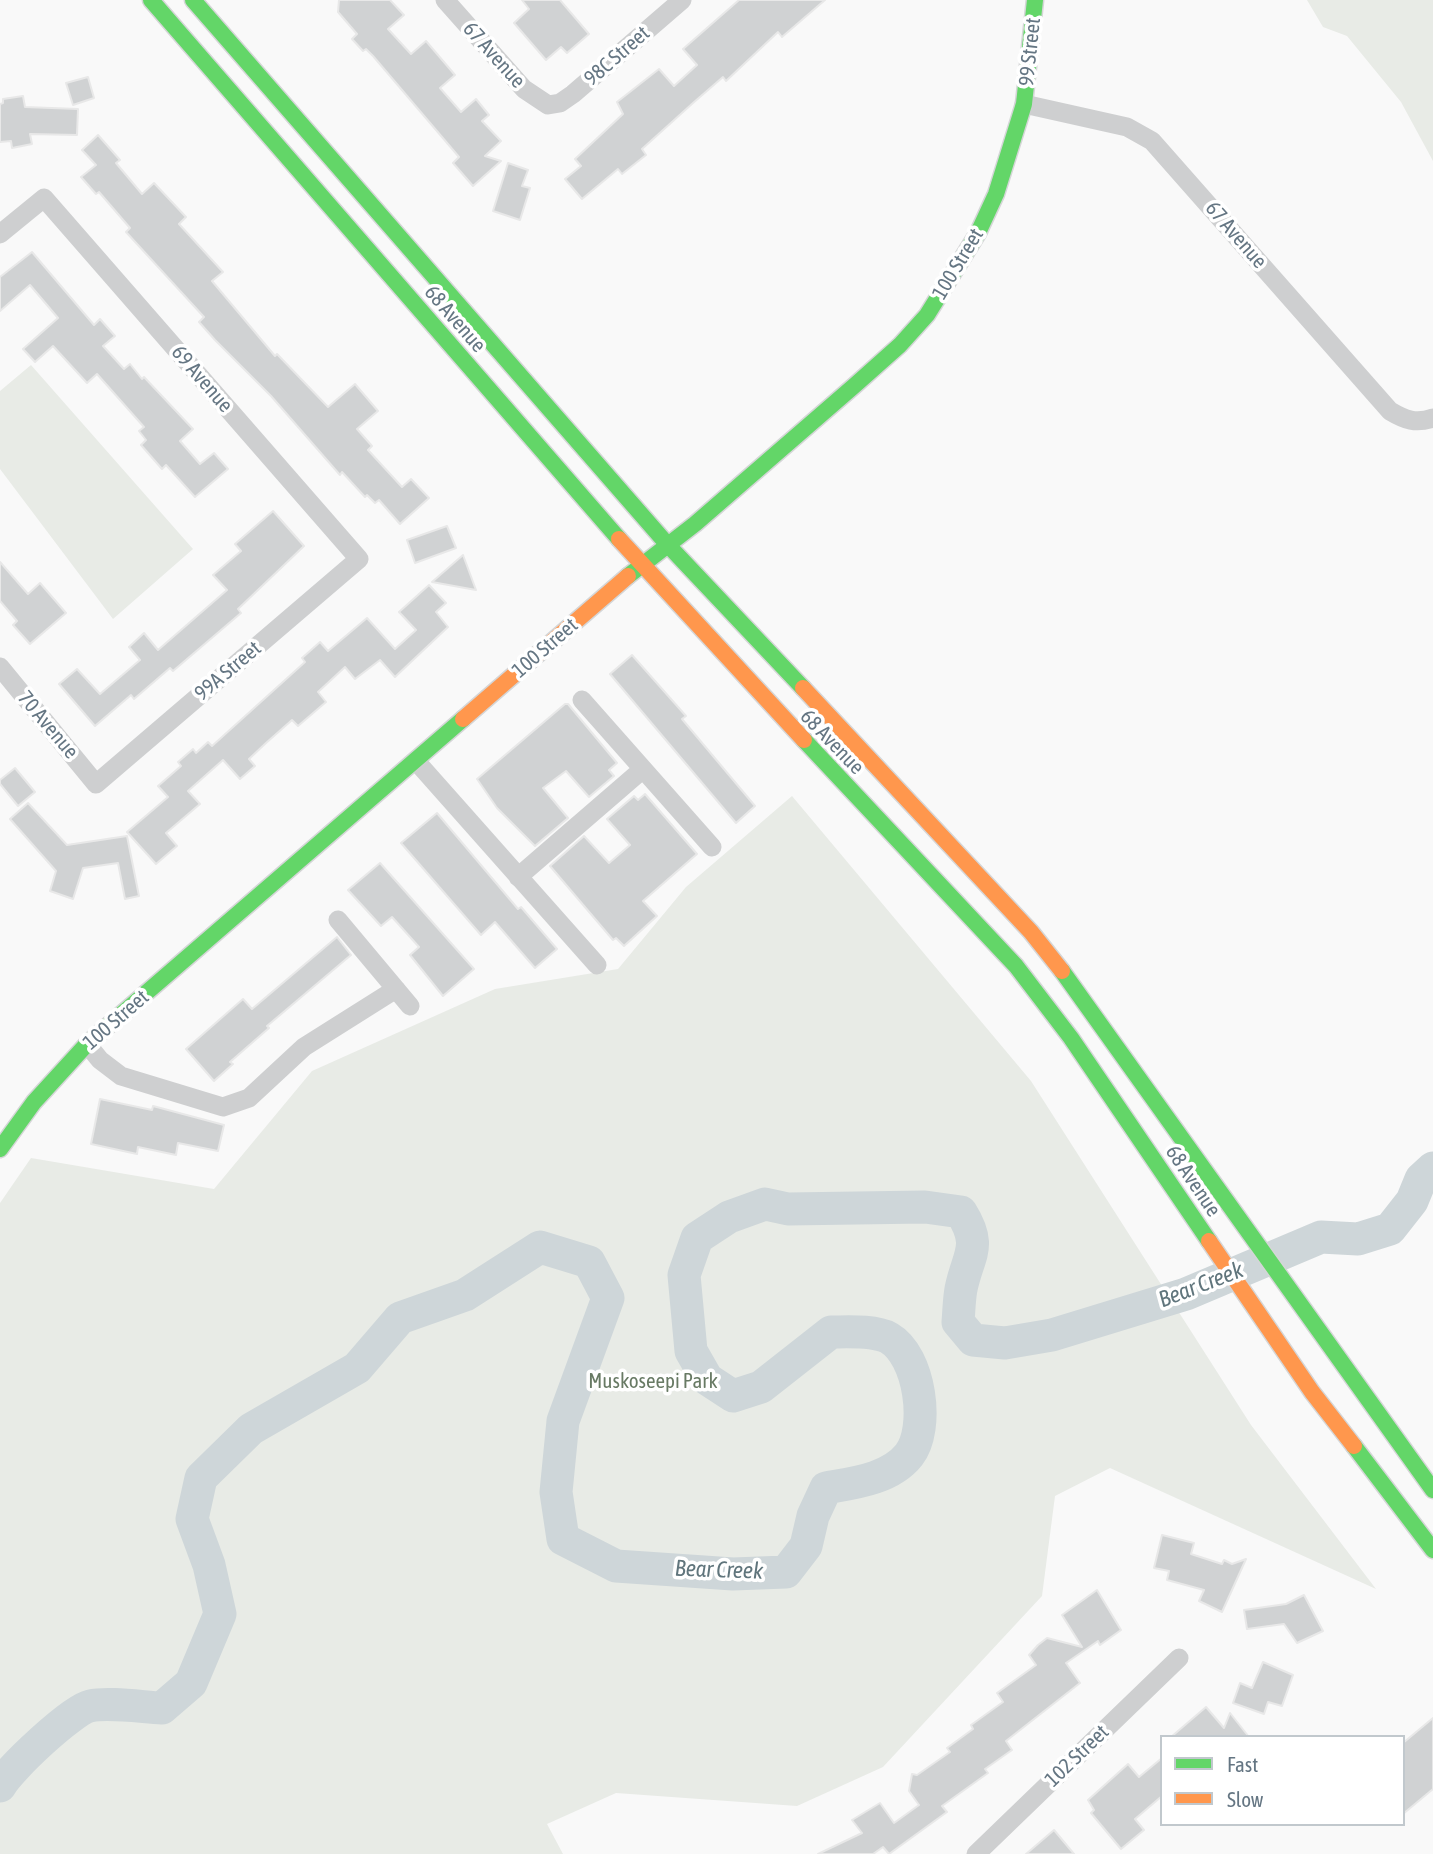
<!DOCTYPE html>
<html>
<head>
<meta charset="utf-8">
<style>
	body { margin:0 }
	#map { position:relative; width:1433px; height:1854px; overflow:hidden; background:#f9f9f9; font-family:"Asap Condensed",sans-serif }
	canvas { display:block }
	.legend { position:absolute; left:1160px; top:1735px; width:245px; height:91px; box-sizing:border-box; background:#fff; border:2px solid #c1c8cd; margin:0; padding:9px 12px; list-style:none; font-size:21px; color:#657683 }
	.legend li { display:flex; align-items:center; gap:14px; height:35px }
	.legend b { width:35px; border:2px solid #c1c8cd }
</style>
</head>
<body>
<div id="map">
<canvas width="1433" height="1854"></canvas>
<ul class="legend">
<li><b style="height:9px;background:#63d668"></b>Fast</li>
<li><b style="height:9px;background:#ff974d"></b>Slow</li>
</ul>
</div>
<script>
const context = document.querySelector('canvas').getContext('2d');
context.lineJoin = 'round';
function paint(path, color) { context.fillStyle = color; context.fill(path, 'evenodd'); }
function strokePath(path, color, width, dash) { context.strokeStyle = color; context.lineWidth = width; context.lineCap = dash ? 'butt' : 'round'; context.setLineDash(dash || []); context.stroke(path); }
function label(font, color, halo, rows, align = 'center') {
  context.font = font + ' "Asap Condensed",sans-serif'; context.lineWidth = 7; context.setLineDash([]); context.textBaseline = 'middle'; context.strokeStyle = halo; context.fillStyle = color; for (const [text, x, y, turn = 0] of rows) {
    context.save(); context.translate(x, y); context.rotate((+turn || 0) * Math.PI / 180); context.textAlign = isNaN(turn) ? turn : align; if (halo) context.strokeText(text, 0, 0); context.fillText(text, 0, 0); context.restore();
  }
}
const green = new Path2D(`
	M1307,0H1433V161L1401,102L1347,36L1323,27Z
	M31,365L193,549L113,619L0,469V391Z
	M792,796L1031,1081L1251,1425L1376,1589L1110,1468L1055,1496L1042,1596L883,1767L797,1806L616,1793L547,1824L563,1854H0V1203L31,1158L214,1189L312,1071L495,989L618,969L686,887Z`);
const river = new Path2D(`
	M0,1786C9,1769 72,1710 90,1706C108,1702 142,1707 162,1708L191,1683L220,1614L209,1565L192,1519L201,1478L251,1429L357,1368L400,1318L465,1295L540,1247L589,1262L608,1298L563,1421L556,1492L563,1539L616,1566L733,1574L786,1572L806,1546L813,1516L826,1488C854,1483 890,1479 909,1455C930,1428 920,1356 889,1338C874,1330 847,1332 831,1332L761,1387L733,1396L707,1379L691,1351L684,1275L697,1238L729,1217L765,1204L788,1209L925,1207L961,1212C983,1247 968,1254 961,1289C959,1300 959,1311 958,1322L973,1340L1005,1343L1052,1335L1186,1294L1321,1237L1358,1239L1390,1229L1412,1201L1421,1179L1433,1168`);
const building = new Path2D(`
	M339,0H390L404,15L388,29L411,54L426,41L455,75L440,88L461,112L476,99L489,115L482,121L501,141L485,156L501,161L473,186L453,163L459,157L373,56L366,49L363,51L352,39L357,34L338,12Z
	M522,0H560L589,34L567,53L561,47L546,60L514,23L529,9Z
	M739,0H825L782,37L778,32L726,81L723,77L693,103L642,149L646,155L622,174L618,169L582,199L565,179L581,166L575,159L623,114L617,102L659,69L674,86L697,65L683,49Z
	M88,77L94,98L73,105L66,83Z
	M23,96L25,107L78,109L77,135L30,134L32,144L12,148L11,141L0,142V104L3,103V99Z
	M98,135L120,160L116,163L142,194L154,183L186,217L179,224L223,272L212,281L275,356L277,354L328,407L355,384L378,411L357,429L372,446L368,450L402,487L411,479L429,498L400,524L379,500L375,503L367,495L365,497L342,472L340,475L271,396L215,340L199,322L204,317L126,232L130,228L99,192L96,194L81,177L96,165L82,150Z
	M508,163L528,170L522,186L530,188L520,220L493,211Z
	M32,252L94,325L100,319L115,336L103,346L124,369L130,364L142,379L144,377L193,429L180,441L200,464L214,453L228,469L195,497L166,465L162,469L141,445L146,440L139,431L144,427L97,374L87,383L53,346L35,362L23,349L58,318L30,285L0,311V277Z
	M273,511L304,546L238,609L241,613L173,671L170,668L134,699L131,695L95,726L59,684L77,669L100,694L140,660L129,647L144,633L158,650L227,590L213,575L241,551L235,544Z
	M447,526L456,548L415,563L407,540Z
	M463,555L476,590L432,582Z
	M0,562L28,594L40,583L66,613L30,644L13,625L17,621L0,601Z
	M429,585L446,603L436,612L448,627L395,677L380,660L355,679L345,667L318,692L326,702L298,726L292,720L266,743L249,759L255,766L240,779L223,760L188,791L200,804L166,833L177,846L156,864L127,832L168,797L158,786L181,766L178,762L193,749L196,753L208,742L212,746L305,662L302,658L320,642L328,651L367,618L395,649L416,630L399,612Z
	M632,655L686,716L682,719L755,806L736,823L610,674Z
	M565,704H568L617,763L609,770L614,776L589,797L566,771L543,788L568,818L535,846L497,808L477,779Z
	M15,768L35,792L18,806L0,784V780Z
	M645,794L697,854L643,901L657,916L624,946L616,938L613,940L550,866L584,836L609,863L630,845L607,819L634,796L638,800Z
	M28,803L67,845L127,836L139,896L125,899L118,863L83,868L73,899L50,891L56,871L10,819Z
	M437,813L518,909L521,907L557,949L535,968L495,922L481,935L401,843Z
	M380,863L474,969L443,996L410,955L419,947L392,917L381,926L348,890Z
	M337,937L351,955L267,1026L269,1028L230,1062L233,1064L214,1081L186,1049L243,999L252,1009Z
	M100,1099L152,1110L153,1106L224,1125L218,1151L178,1143L176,1155L138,1147L137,1154L91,1144Z
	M1162,1535L1194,1543L1191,1554L1222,1564L1224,1560L1232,1564L1246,1559L1222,1612L1199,1601L1204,1590L1167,1580L1169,1571L1154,1568Z
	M1097,1590L1121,1630L1100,1645L1098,1641L1066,1663L1080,1683L1006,1741L1012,1750L985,1769L988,1773L942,1806L947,1812L889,1854L883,1847L873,1854H818L862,1833L852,1820L880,1803L894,1823L919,1805L909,1791L912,1774L917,1775L950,1752L947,1748L973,1729L971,1725L1003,1702L997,1693L1036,1665L1029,1655L1038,1645L1047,1638L1082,1647L1062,1615Z
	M1304,1595L1323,1631L1297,1643L1284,1624L1247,1629L1244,1610L1286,1604Z
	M1263,1662L1293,1675L1282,1706L1268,1702L1264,1714L1233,1703L1240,1683L1252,1688Z
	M1206,1707L1224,1728L1230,1713L1249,1737H1171Z
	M1433,1718V1789L1403,1814V1743Z
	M1162,1758V1796L1135,1819L1144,1830L1121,1849L1091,1813L1094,1810L1088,1800L1128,1764L1139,1777Z
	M1054,1830L1074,1854H1026Z`);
const street = new Path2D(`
	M445,0L524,89L548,105L560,103L573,94L682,0
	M1024,104L1127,127L1152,141L1390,411C1405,420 1416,424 1433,418
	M0,234L44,198L359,559L96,784L0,667
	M582,700L712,847
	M416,761L597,965
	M518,877L643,769
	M338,920L410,1006
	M87,1044L100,1060L121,1076L223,1107L249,1098L304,1047L396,989
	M976,1854L1179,1658`);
const fast = new Path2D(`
	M151,0L619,539
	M193,0L667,544L803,688
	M628,576L695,524L854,386L900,345L927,315L978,233L996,194L1024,104L1035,0
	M804,740L1016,966L1071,1038L1209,1241
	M1062,971L1433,1490
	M0,1149L34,1102L87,1044L463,719
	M1354,1446L1433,1550`);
const slow = new Path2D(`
	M619,539L804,740
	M803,688L1031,932L1062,971
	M463,719L628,576
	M1209,1241L1312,1392L1354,1446`);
const streetNames = [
	["99 Street",1030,52,-84],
	["67 Avenue",494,55,48],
	["98C Street",617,56,-41],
	["67 Avenue",1236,235,49],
	["100 Street",958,264,-59],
	["68 Avenue",455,319,49],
	["69 Avenue",202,379,49],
	["100 Street",545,648,-41],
	["99A Street",228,671,-40],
	["70 Avenue",48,725,50],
	["68 Avenue",832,742,46],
	["100 Street",116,1020,-41],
	["68 Avenue",1193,1181,56],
	["102 Street",1077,1756,-44]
];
const parkNames = [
	["Muskoseepi Park",653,1381]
];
const waterNames = [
	["Bear Creek",1201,1285,-21],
	["Bear Creek",719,1570,2]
];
paint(green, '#e8ebe6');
strokePath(river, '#ced6d9', 33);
paint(building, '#d0d2d3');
strokePath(building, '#e8e8e8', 2);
strokePath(fast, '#d5d6d7', 19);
strokePath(slow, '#d5d6d7', 19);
strokePath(street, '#cecfd0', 19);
strokePath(fast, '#63d668', 16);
strokePath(slow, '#ff974d', 16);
label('21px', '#657683', '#fff', streetNames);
label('21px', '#687a64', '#fff', parkNames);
label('italic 23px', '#60757c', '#fff', waterNames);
</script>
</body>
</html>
